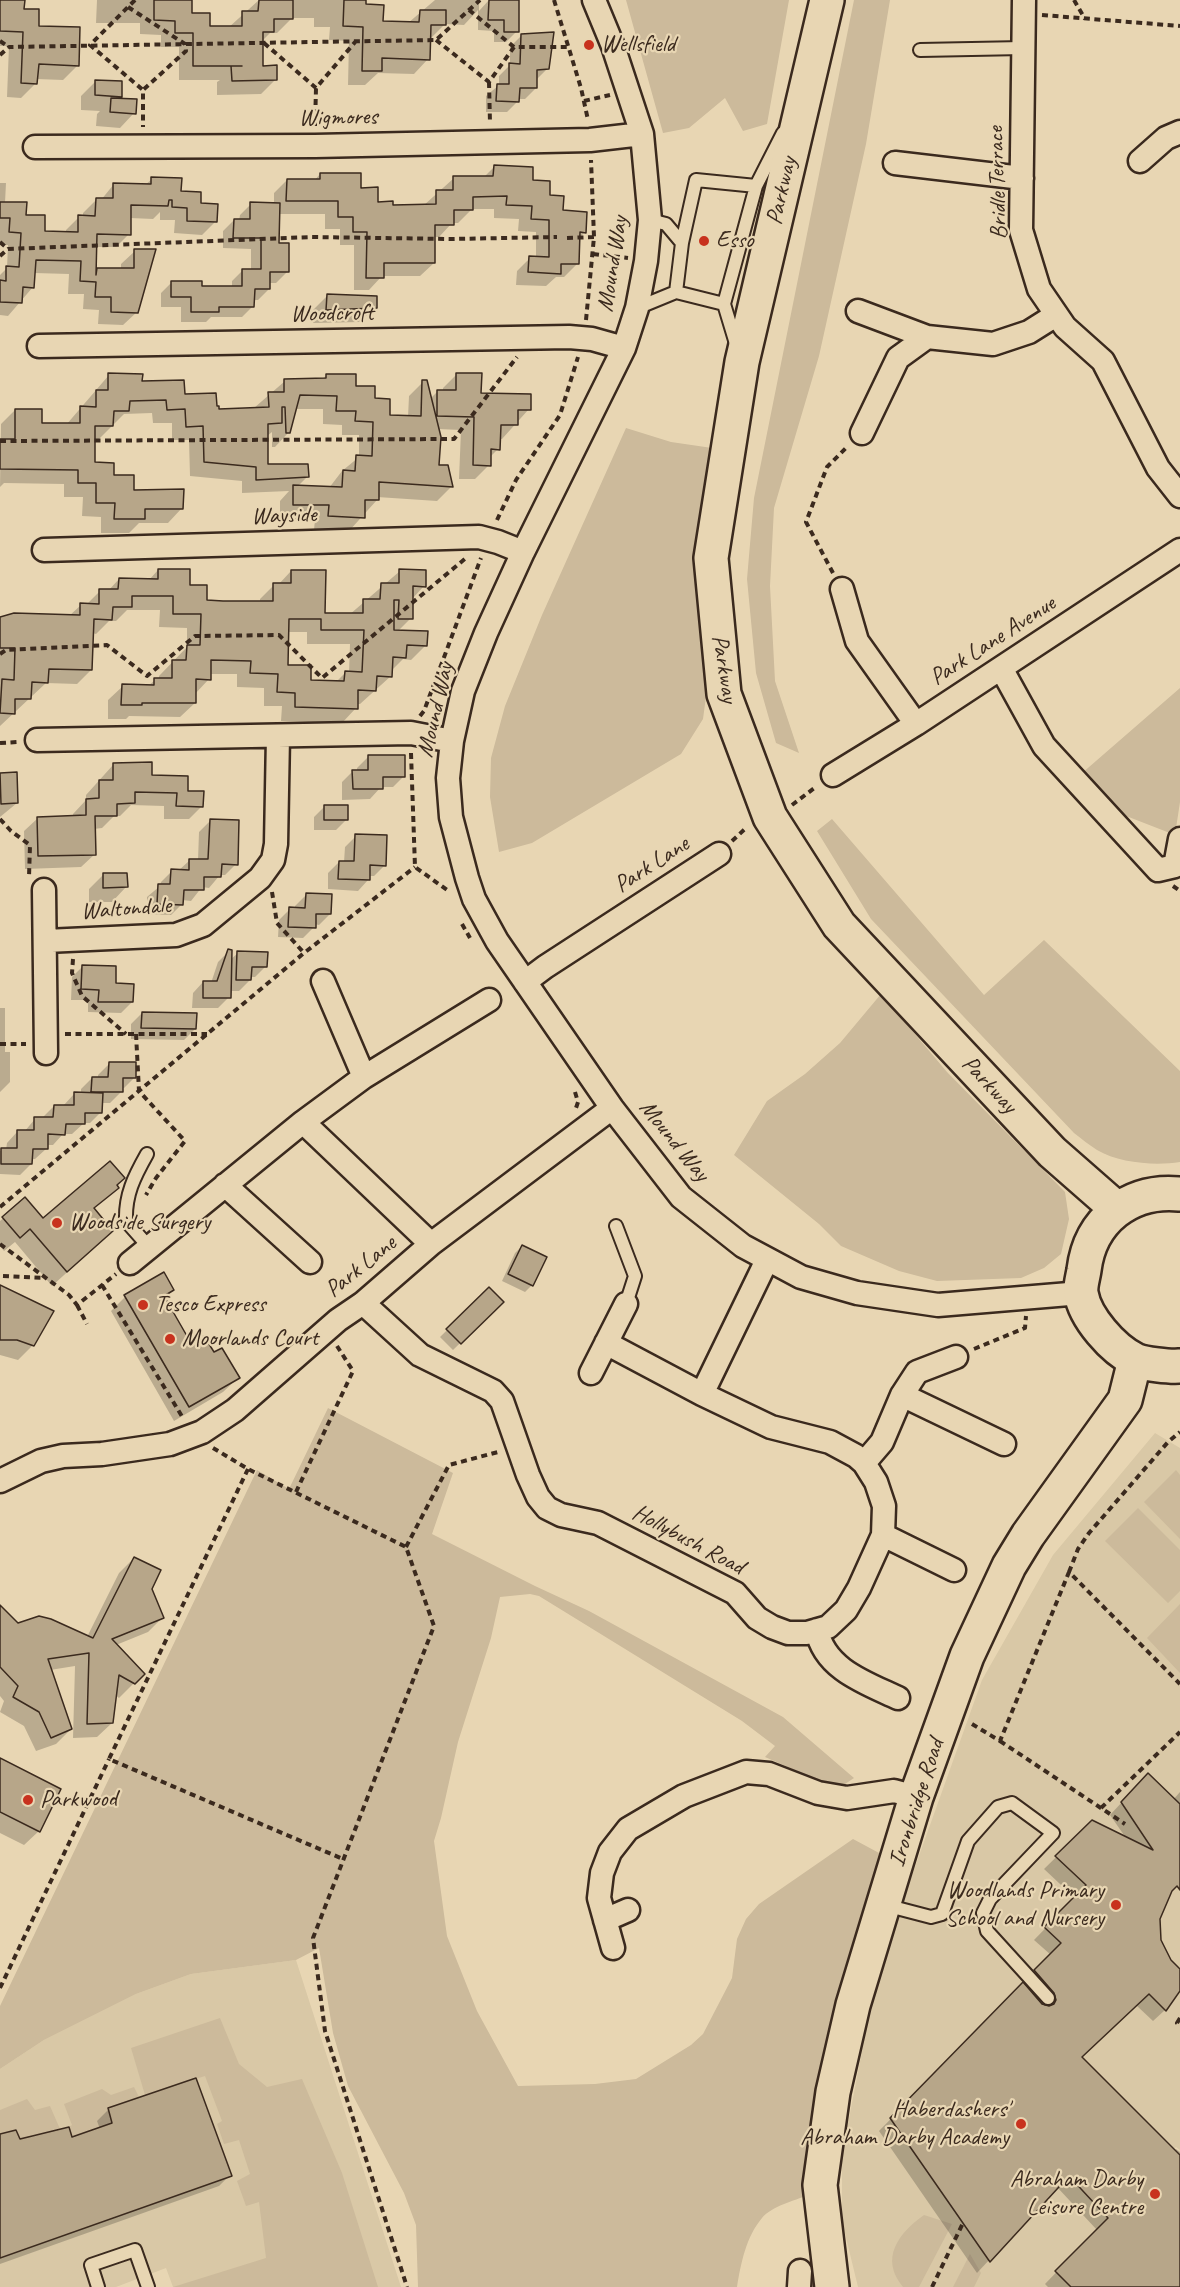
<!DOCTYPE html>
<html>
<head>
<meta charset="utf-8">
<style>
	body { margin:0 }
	canvas { display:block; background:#e8d6b3 }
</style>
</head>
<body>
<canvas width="1180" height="2287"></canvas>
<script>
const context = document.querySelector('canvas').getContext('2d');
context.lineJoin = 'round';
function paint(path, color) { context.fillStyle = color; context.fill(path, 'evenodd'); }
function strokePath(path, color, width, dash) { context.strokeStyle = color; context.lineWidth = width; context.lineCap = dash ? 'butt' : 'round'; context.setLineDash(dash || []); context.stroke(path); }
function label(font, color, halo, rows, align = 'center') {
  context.font = font + ' Caveat,sans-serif'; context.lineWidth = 4.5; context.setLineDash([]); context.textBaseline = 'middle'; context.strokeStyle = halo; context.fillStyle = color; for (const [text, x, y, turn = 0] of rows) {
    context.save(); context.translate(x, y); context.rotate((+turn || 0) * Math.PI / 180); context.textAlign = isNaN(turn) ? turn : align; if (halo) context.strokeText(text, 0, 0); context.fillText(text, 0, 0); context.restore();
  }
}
const built = new Path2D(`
	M1155,1433L1180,1448V2150L1176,2147L1056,2271L1071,2287H858L842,2221V2155L877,1973L982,1680L1053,1555Z
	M296,1960L401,2287H173L166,2268L116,2287H0V2069L44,2040L136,1994L191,1974Z`);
const green = new Path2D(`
	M626,0H789L767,124L743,131L725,98L689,128L663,133Z
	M854,0H890L866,144L819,356L774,508L770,586L775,681L799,753L776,743L756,673L747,579L754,498Z
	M626,428L671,442L719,449L699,548L697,597L708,682L703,719L681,754L532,843L499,852L490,797L491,758L505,706L542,615Z
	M1180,688V802L1175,835L1121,814L1081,774Z
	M832,819L984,995L1044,940L1180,1071V1162C1155,1166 1119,1163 1097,1150C1089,1145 1082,1139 1074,1133L871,919L817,831Z
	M881,994L947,1072L1065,1192L1069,1219L1061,1254L1044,1268L1021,1278L937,1281L899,1271L841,1246L819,1224L734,1155L767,1101L805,1074L840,1043Z
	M328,1408L453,1473L432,1534L535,1586L589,1611L783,1717L854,1778L842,1786L820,1781L765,1757L775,1746L742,1721L539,1596L530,1594L500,1597L491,1638L458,1742L441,1818L434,1841L447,1936L477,2011L518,2086L595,2084L636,2079L691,2045L703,2034L732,1978L737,1939L746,1919L759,1904L853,1839L881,1854L840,1991L811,2113L808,2195C794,2201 772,2206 762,2218C746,2237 741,2263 737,2287H418L416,2225L404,2193L348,2086L333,2033L319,1948L296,1960L191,1974L136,1994L44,2040L0,2069V2006L257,1470L289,1489Z
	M1176,1470L1180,1475V1539L1144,1502Z
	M1138,1508L1180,1550V1591L1168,1603L1105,1541Z
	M1180,1604V1673L1147,1638Z
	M220,2018L239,2064L267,2087L302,2079L342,2173L378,2287H173L266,2258L259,2202L246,2206L237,2181L250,2174L239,2140L224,2144L217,2124L222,2121L205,2076L145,2095L131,2048Z
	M134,2087L139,2097L108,2108L112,2123L72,2137L69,2127L72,2125L64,2104L102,2089L111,2095Z
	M27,2099L35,2110L50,2106L60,2129L20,2139L16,2130L0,2134V2110Z
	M924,2215L952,2224L919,2287H903C879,2258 899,2233 924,2215Z
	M970,2254L981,2273L974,2287H953Z`);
const shadow = new Path2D(`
	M0,0H23V10L77,66L63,80L36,79V83L21,98L7,97L9,46H0Z
	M97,0H191V14L209,28H228L259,0H364V6L382,23H408L435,0H479V11L489,0L517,31L506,42H494V31L478,30V10L464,25L445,24L429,40L428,59L414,74L378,73L365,85H348L349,41L329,40L330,27H314V18H292L277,33H270L261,42L262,67L276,79L261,94L217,95V82L220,80H179V47H161V35L140,34V23H96Z
	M521,36L548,68L536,80V88L525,99H518V101L507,112H486V96L499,85V76L510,65V47Z
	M96,81L120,96L117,99L134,113L120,128L96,126L97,114L100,111L81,110V96Z
	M494,167L531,181L585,232L579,238L577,264L564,277H556L546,286L516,285L517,271L530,258H536V232L518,231L519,219L494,218V209H472L458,223H452L439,237H434V263L420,276H382L369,290H354V245H340V229H325V214H278V244L287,272L276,283H269V289L258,300H253V306L242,317H211L206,322H181V307H161V293L172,282L200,287L232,288V281L243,270H251V249L223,248V231L234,220L239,221L240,215L251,204H274V193L287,180L314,181L320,174L360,189L377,203L392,206H423L454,178L484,177Z
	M152,179L199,204L215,222L202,235L174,233L175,220H160V212L153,219L130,218L129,234L116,247H95V271L97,269H121V264L135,251L137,312L123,325L98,324L99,310L83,309L84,294H68L69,274L34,273L33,287L8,316L0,315V275L7,268L8,245H0V183H6L5,203L25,216L43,233H66V230L79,217H83V213L96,200H101L114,184L145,185Z
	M328,295L375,307L360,322L313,323V310Z
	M457,374L480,394L529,409L502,439H499L498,449L489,458V465L475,479H459L461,430L438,429V466L451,487L437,501L377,497V500L349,531L314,530L315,519H280V501L289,491L242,493V481L190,476L189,440H172V423H153L152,413L124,414L98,440H94L93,464L132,491L182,508L168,523H139L129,533H101V517L82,516L83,497H64V484L4,483L0,487L1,424L15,410L40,424L66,425L109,375L183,396L218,410L254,408L285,381L322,379L327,375L354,387L373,400L388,417H408L409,396L423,382L430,399L438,391H443V388ZM295,409H323V424L342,425V435H359V457L342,471L329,488L297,487L307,477L267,466V436L272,432V447H275L289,432Z
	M158,570L188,586L205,602H260V599L274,585H278L291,571L324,615H349L400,571L424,586L412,599L411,618L398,631L426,645L411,660L403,659L391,671V676L360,704H356V708L342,723L281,721L282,706H264V688L237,687V674H209V679L195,694V703L180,717L129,716L126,719H108V700L123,686H148L155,680H159V676L187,647V628L159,627L160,610H127L116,621H109L96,634L92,633L91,670L77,684L46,683L0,726V619L69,616L81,605H86L100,591H108L119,579L149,580ZM287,632H307V644H350L349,673H345L336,682L309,681L286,666Z
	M368,757L404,776L393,787H381L370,799L342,800V782L353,771H357V768Z
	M113,765L151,777L186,793L202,806L189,819H164V806L131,805L120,816H114L102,828L94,829L95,854L81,867L25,869L24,831L38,818L73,817V814L86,800V795Z
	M0,774H16L17,803L0,817Z
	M325,806L347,819L336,830H314V817Z
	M210,821L236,864L225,875H220L209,888L202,887L191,901L182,900V904L171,915L147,914V897L160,886L161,882L172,871H178L190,860H198L199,832Z
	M356,836L385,865L374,876H369L368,880L358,891L328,889V873L339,862H344L345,847Z
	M103,875L126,887L112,902H89V889Z
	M306,895L330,914L319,925L314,924V927L303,938L278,937L279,920L290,909H295V906Z
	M229,951L230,960L238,953L266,966L255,977H250V980L239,991H229V997L218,1008H192L193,993L203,982L211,983L218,962Z
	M83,966L114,985L132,1002L121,1013L88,1012V1000H71L72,977Z
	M0,1008H5V1052H10V1082L0,1092Z
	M142,1013L195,1029L184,1040L131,1039V1024Z
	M109,1064L135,1077L124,1088H121V1092L110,1103H101V1112L90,1123H84L72,1134H63L53,1145H46V1149L35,1159H31V1164L20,1175L0,1174V1151L6,1150L7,1143L17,1132H24L35,1119L43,1117L54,1106H63L74,1094H81V1089L92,1078H98V1075Z
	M115,1186L117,1187L93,1209L97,1245L52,1286L15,1242L4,1251L0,1246V1221L25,1199L43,1220Z
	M522,1246L532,1285L525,1292L502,1281L515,1253Z
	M0,1286L33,1345L18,1360L0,1355Z
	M172,1289L164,1298L191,1345L213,1355L238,1378L223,1392L174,1421L111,1311L125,1297Z
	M489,1289L502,1302L453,1350L440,1337Z
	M134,1558L151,1588L162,1618L148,1632L116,1645L143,1674L119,1698L115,1695L112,1723L97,1737L73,1738L75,1666L50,1670L71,1729L56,1744L36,1751L24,1726L0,1712L4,1701L0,1696V1607L18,1625L87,1637L119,1573Z
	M0,1760L39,1831L24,1845L0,1833Z
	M1136,1787L1173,1800L1180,1792V1884L1170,1891L1158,1919L1160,1940L1170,1961L1180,1971V1988L1165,2010L1153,2021L1136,2005L1080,2058L1174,2151L1176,2149L1180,2152V2287H1048L1045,2284L1097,2230L1057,2187L977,2273L879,2131L1051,1955L1034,1940L1075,1898L1044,1869L1092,1822L1126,1838L1110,1815Z
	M108,2110L230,2175L219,2186L0,2264V2136L19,2140L71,2139L100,2129L97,2121Z`);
const building = new Path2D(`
	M0,0H25L24,9H39V26L80,27L79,66L39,64L37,84L21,83L23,32L0,31Z
	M154,0H192V13H210V26H242V11H258L259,0H293V19H274V32H263V66L277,65V80L232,81L231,66H242H193V33H175V21L154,20Z
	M344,0H366V4L384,5L383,21L419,22L420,10H446V25H431L430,60L382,58V71H362L363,27L343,26Z
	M489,0H519V32H504V20H488Z
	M554,32L549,69L537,70V88H520L519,102L496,101L497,84H509V63L520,64L521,34Z
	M95,80L122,81V97L95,95Z
	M111,98L137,99L136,114L110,112Z
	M494,165L533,167V180L550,181V195L564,196L563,210L587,212L586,233L580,232L579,264H561V274L528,272L529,256L549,257V220L531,219L532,206L506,205L507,196L473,197V210H454V225H435V263H384V278H366L367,232H353V217H338V201H286L287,179H320V173H361V188L378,187V202L393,201V205L436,204V190H453V176H493Z
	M151,177L182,178L181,191L201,192V203L218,204L217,222L187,221V208L172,207V200H169L168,206L131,205V235L97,234L96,275L97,268H134V249H156L138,313L111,312V297H95L96,282L80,281L81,261L36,260L34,288L23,287L22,303L0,302V280L6,281V266L19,267L21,233L9,232L10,218H0V202H27L26,215H45V231L78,232V215L95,216L96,198H113V183L151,184Z
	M250,202L280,203L279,243H289V272H270V289H255L254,307H219V312H191V297H171V281H202V286H242V269H261V238H233L234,219H250Z
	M327,294L377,296V308L326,310Z
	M108,373L143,374L142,381L184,380L185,394L216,393L217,406H219V409L269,407L268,392H284V379L326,378V374H356V386H375V398L390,399V415L421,416L422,380H427L441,437L439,465H448L453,487L379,482V500H365V518L328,516L329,505H293V485L342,487L343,470L355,471L356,455L372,456L373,422L355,421L356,411H336L337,396L300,395L290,433H286L285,407H282V423L268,424V464H308L309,477L256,480V467L204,462L203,426L186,427L185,409L167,410L166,400L130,401L129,411H114L113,426H95V462L114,463V475H134V490L184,489L183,509H145V519H114L115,503H96V483H78V470L0,469V439H15V409H42V423H80V406L96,407V390H108Z
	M456,373H482L481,393L531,394V410H518V425H501L500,450L491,449V466L473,465L474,417L437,416V390H456Z
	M158,569H190V585H207V600L223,601H273V583H291V570H326L325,613H363V599H380L381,583H399V569L426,570V587L413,586V619H398L399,600H394V630L428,631L427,646L407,645L406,658L393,657L392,677L377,676L376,691L358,690V709L295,707V693L277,692L278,674L250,673L251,661L211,660V680L196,679V703H142V705H121L122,684L154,685V678H172V660H186L187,645H200L201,614H173V596H132V607H113L112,620L94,619L92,670L49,669L48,683L32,682L31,699H15V714L0,713L2,679L14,680L15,648H0V617L14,613L80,615V603L99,604V589H118L119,578L158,579ZM289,619H321V630H364L362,672L345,671L344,681L311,680V665H288Z
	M368,755H405V777H383V789H353L352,770H368Z
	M152,762V775L188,776V791H204L203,807L176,806L177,793L135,792V803L117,804V816H95L96,855L38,856L37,817L86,815V799L99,798V780H113V763Z
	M17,772L18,803L1,804L0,773Z
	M324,805H348V820H324Z
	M210,819L239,820L238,865L222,864L221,877H204V890H184L183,905L157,904L158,884H170L171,869L189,870V859H208Z
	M355,834L387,835L386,866L370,865V880L338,879L339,861H354Z
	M103,873H127L128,887L103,888Z
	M306,893L332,894L331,914H316V928L288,927L289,907L305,908Z
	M228,949L232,950L231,998H203V981H217Z
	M237,951L268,952L267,967H252L251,980H236Z
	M82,965L116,966V983L134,984L133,1002H98L99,990L81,989Z
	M142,1012L197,1013L196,1029L141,1028Z
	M109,1062H136V1078H123V1092H91L92,1077H108Z
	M74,1092L103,1093L102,1113H85V1124H66L65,1135L48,1134V1149H33L32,1164H1V1148H17V1130H34V1117H53L54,1105H74Z
	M110,1161L125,1178L117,1185L119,1188L94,1208L113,1231L67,1272L30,1229L20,1238L2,1217L25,1197L43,1218Z
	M522,1245L547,1257L533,1286L508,1274Z
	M164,1272L174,1290L164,1296L191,1343L204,1336L214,1352L222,1348L240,1378L189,1407L124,1295Z
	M0,1285L54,1311L34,1346L17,1340H0Z
	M489,1287L504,1302L461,1344L446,1329Z
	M134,1557L161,1570L152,1589L164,1618L112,1639L145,1674L135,1684L119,1675L113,1723L87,1724L89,1653L48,1659L72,1729L51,1738L39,1712L13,1697L18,1686L0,1667V1605L18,1623L39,1616L51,1619L93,1638Z
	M0,1758L61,1789L40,1832L0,1812Z
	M1148,1773L1180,1804V1890L1177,1886L1172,1891L1160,1919L1161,1940L1171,1960L1180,1969V1991L1166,2011L1149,1994L1082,2057L1180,2155V2287H1071L1055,2271L1108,2218L1069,2176L990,2262L890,2118L1023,1982L1042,2004L1049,2006L1054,2004L1056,2000L1054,1993L1034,1970L1061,1943L1044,1927L1086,1885L1055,1856L1092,1820L1153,1850L1121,1802Z
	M196,2078L232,2176L0,2258V2134L16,2130L20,2139L69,2127L72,2137L112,2123L108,2108Z`);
const path = new Path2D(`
	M135,0L90,45L143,90
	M554,0L581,88L588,120
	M1074,0L1085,19
	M128,7L185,44L186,51L143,90V127
	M469,10L514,47H568
	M1042,15L1180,26
	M436,40L489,82L514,47
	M0,41L9,47
	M264,43L316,88L356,41
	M0,55L9,47L436,40L480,0
	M489,82L490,123
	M584,101L610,95
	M315,126L316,88
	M567,238L594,237
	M0,242L8,249
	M593,254L628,258
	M0,256L8,249L312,237L452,239L557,237
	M586,320L594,237L591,160
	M0,441L454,439L517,357
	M497,520L516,480L560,415L578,357
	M833,573L806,522L827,467L848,446
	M0,654L6,650L107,645L147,676L195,636L279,635L322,678L466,558
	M420,716L424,711L481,558
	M0,743L17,742
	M411,753L415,867L450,892
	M792,805L817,786
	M0,819L11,831L30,845L29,877
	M732,841L746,828
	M1173,886L1180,891
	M272,892L277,923L304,953
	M462,924L470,938
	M73,959L72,973L82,996L126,1034
	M65,1034H207
	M136,1034L139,1091L185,1141L156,1178L146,1195
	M0,1044H26
	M575,1092L578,1102L576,1108
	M0,1207L304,953L415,867
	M0,1244L69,1295L77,1305L116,1274
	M3,1276L45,1278
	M102,1285L183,1418
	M77,1305L87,1324
	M974,1349L1025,1328L1026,1316
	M213,1448L248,1469L406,1547L434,1626L313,1938L325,2031L407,2287
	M248,1469L109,1759L343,1859
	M296,1492L353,1371L337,1346
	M406,1547L449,1465L498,1452
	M1069,1572L1078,1549L1089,1533L1168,1442L1180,1432
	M972,1724L1000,1741L1069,1572L1180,1684
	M1000,1741L1125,1824
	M1101,1808L1180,1732
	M0,1988L109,1759
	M1180,2018L1177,2023L1180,2025
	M932,2287L963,2223`);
const service = new Path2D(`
	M920,50L1023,48
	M650,220L666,224L682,243L676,292
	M682,243L696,180L756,186
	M724,304L756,186L783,133
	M637,308L676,292L724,304L737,347
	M147,1154C134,1177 125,1195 126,1221L149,1247
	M616,1226L635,1276L626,1304
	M885,1905L931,1917L942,1914L968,1841L998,1807L1012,1803L1053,1833L990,1899L983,1913L987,1931L1048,1998
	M98,2287L91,2265L135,2250L148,2287`);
const minor = new Path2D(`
	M594,0L613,46L642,134L650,220L646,261L637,308L624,348L523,552L486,633L463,691L452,741L448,778L451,817L467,878L474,899L497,941L612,1108L681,1197L743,1246L801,1277L857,1293L938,1305L1081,1293
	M1024,0L1021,230L1039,289L1065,327L1103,361L1158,468L1180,496
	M35,147L315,146L590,140L642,134
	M1140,161L1166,138L1180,132
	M895,163L1022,178
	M858,311L927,337
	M39,346L569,337L592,339L624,348
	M862,433L898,358L927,337L993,344L1029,332L1056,315
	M44,550L479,537L498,542L523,552
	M842,589L857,641L916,724
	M1001,668L1044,746L1158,870L1175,866L1180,839
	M37,740L411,733L452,741
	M833,775L916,724L1180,550
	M44,890L46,1053
	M46,941L176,935L203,925L260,878L273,860L276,844L278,736
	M323,981L364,1077
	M525,982L545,967L719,854
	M303,1122L431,1244
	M225,1185L310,1262
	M130,1263L303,1122L364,1077L489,1000
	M363,1303L420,1355L493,1391L502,1401L528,1475L538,1497L547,1508L561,1515L598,1523L735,1593L757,1618L772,1627L788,1633H807L828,1627L846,1610L859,1588L883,1535L884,1506L876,1482L864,1463L856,1456L830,1442L771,1427L702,1394L606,1343
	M591,1373L626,1304
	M702,1394L767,1260
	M902,1395L1004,1444
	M864,1463L882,1442L902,1395L917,1372L956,1357
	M0,1481L41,1461L63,1456L102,1454L170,1444L202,1432L235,1410L338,1320L363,1303L431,1244L612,1108
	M883,1535L954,1570
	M817,1630C824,1669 866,1683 898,1698
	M605,1920L628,1910
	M613,1948L599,1898L602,1873L610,1852L628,1829L684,1796L746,1772L769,1774L818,1793L847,1798L894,1791L916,1797
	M799,2287L800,2271`);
const secondary = new Path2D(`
	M827,0L742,362L711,558L724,694L770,817L839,925L1052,1152L1117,1209
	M1180,1194C1130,1189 1090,1220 1084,1270C1083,1277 1080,1286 1081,1293C1085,1318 1113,1349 1135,1360C1143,1364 1171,1367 1180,1366
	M832,2287L820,2185L833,2092L853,2005L916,1797L967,1656L1009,1566L1028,1535L1125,1400L1135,1360`);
const markers = [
	[589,45,6,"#c8321e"],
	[704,241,6,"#c8321e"],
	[57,1223,6,"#c8321e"],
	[143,1305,6,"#c8321e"],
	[170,1339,6,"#c8321e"],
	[28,1800,6,"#c8321e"],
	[1116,1905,6,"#c8321e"],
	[1021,2124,6,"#c8321e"],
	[1155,2194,6,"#c8321e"]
];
const poiNames = [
	["Wellsfield",601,45],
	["Esso",716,241],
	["Woodside Surgery",69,1223],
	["Tesco Express",155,1305],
	["Moorlands Court",182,1339],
	["Parkwood",40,1800],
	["Woodlands Primary",1104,1891,"right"],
	["School and Nursery",1104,1919,"right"],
	["Haberdashers'",1009,2110,"right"],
	["Abraham Darby Academy",1009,2138,"right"],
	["Abraham Darby",1143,2180,"right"],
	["Leisure Centre",1143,2208,"right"]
];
const streetNames = [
	["Wigmores",338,118,-1],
	["Bridle Terrace",998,183,-92],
	["Parkway",782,191,-77],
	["Mound Way",613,264,-81],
	["Woodcroft",332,314,-1],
	["Wayside",284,516,-2],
	["Park Lane Avenue",993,641,-33],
	["Parkway",724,669,81],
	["Mound Way",436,710,-77],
	["Park Lane",652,865,-33],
	["Waltondale",126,909,-4],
	["Parkway",989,1085,47],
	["Mound Way",674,1141,51],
	["Park Lane",361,1267,-39],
	["Hollybush Road",688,1540,28],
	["Ironbridge Road",917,1803,-72]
];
paint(built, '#d9c8a6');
paint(green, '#ccba9b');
paint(shadow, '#0003');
paint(building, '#b7a689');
strokePath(building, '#3b2a1e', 1.5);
strokePath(service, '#3b2a1e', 16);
strokePath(minor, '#3b2a1e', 27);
strokePath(secondary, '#3b2a1e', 38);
strokePath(path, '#3b2a1e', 4, [6, 4.5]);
strokePath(service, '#e8d6b3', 12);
strokePath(minor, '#e8d6b3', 22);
strokePath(secondary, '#e8d6b3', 33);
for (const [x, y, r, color] of markers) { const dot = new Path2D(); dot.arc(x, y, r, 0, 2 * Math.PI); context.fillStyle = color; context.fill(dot); strokePath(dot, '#e8d6b3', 2); }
label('24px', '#3b2a1e', '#e8d6b3', poiNames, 'left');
label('24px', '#3b2a1e', '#e8d6b3', streetNames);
</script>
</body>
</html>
